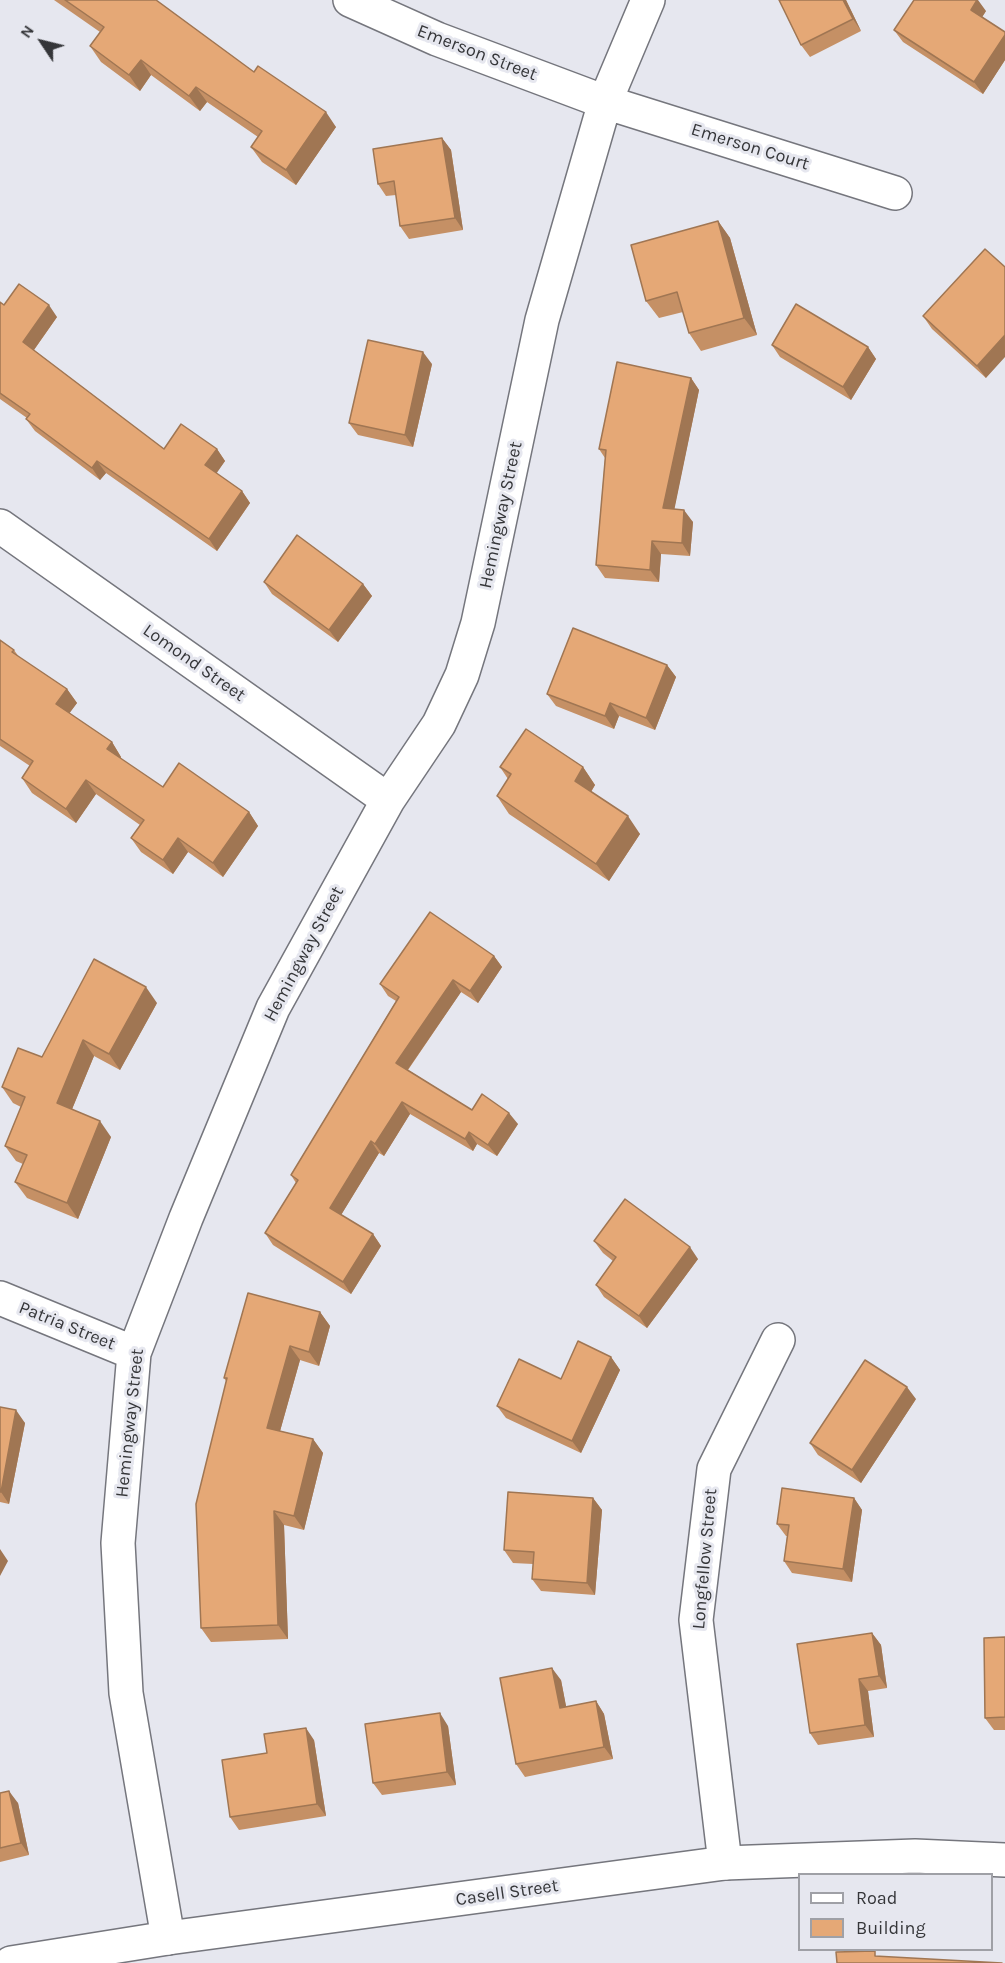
<!DOCTYPE html>
<html>
<head>
<meta charset="utf-8">
<style>
	body { margin:0 }
	#map { position:relative; width:1005px; height:1963px; overflow:hidden; background:#e6e7ef; font-family:Karla,sans-serif }
	canvas { display:block }
	.legend { position:absolute; left:798px; top:1873px; width:195px; height:78px; box-sizing:border-box; background:#e6e7ef; border:2px solid #9fa0a6; margin:0; padding:8px 10px; list-style:none; font-size:18px; color:#353639 }
	.legend li { display:flex; align-items:center; gap:12px; height:30px }
	.legend b { width:30px; border:2px solid #9fa0a6 }
	.north { position:absolute; left:12px; top:12px; width:60px; height:60px; -webkit-text-stroke:4px #e6e7ef; paint-order:stroke; rotate:305deg; font-size:16px; font-weight:700; line-height:24px; text-align:center; color:#353639 }
	.north::after { content:''; display:block; margin:auto; width:21px; height:27px; background:#353639; clip-path:polygon(50% 0,100% 100%,50% 72%,0 100%) }
</style>
</head>
<body>
<div id="map">
<canvas width="1005" height="1963"></canvas>
<ul class="legend">
<li><b style="height:8px;background:#fff"></b>Road</li>
<li><b style="height:16px;background:#e5a876"></b>Building</li>
</ul>
<div class="north">N</div>
</div>
<script>
const context = document.querySelector('canvas').getContext('2d');
context.lineJoin = 'round';
function strokePath(path, color, width, dash) { context.strokeStyle = color; context.lineWidth = width; context.lineCap = dash ? 'butt' : 'round'; context.setLineDash(dash || []); context.stroke(path); }
function paint(path, color) { context.fillStyle = color; context.fill(path, 'evenodd'); }
function label(font, color, halo, rows, align = 'center') {
  context.font = font + ' Karla,sans-serif'; context.lineWidth = 6; context.setLineDash([]); context.textBaseline = 'middle'; context.strokeStyle = halo; context.fillStyle = color; for (const [text, x, y, turn = 0] of rows) {
    context.save(); context.translate(x, y); context.rotate((+turn || 0) * Math.PI / 180); context.textAlign = isNaN(turn) ? turn : align; if (halo) context.strokeText(text, 0, 0); context.fillText(text, 0, 0); context.restore();
  }
}
const street = new Path2D(`
	M350,0L437,39L605,102L895,193
	M0,526L388,800
	M0,1298L134,1353
	M725,1863L696,1620L714,1469L778,1340
	M168,1938L126,1693L118,1543L134,1353L186,1218L273,1008L388,800L439,724L462,675L478,623L542,320L605,102L648,0`);
const secondary = new Path2D(`
	M11,1963L168,1938L725,1863L915,1856L1005,1860`);
const wall = new Path2D(`
	M54,0H156L254,72L336,127L296,185L262,162L251,147L258,137L207,102L200,111L151,75L140,91L101,62L90,46L100,32Z
	M779,0H846L861,31L810,57L801,45Z
	M986,11L982,17L1005,32V60L983,94L903,42L894,30Z
	M442,138L451,150L463,230L409,239L400,226L396,195L386,196L378,184Z
	M718,221L730,238L757,335L701,351L689,333L683,312L659,318L646,301Z
	M985,249L986,378L932,329L923,316Z
	M0,302L4,305L57,317L34,350L164,449H217L225,461L216,473L242,491L250,503L217,551L106,473L100,480L35,431L26,419L27,418L0,399Z
	M772,345L868,347L876,359L851,400L780,357Z
	M432,364L413,447L358,435L349,423Z
	M691,378L699,390L674,509L693,522L690,556L661,554L659,582L605,578L596,565L605,458L599,449Z
	M264,582L363,584L372,596L338,642L272,594Z
	M0,640L14,650L19,657L67,689L77,703L69,713L112,742L121,757L120,759L163,787L249,812L258,826L223,877L188,852L173,874L141,852L131,838L140,825L96,794L76,823L32,793L22,778L30,766L0,746Z
	M667,665L676,677L655,730L619,716L614,729L556,706L547,694Z
	M500,767H583L595,785L591,792L640,834L609,881L509,814L497,796L508,779Z
	M494,956L502,967L478,1003L461,992L408,1070L472,1110L518,1124L497,1156L477,1144L473,1151L410,1114L384,1156L379,1153L341,1215L373,1234L381,1246L351,1294L273,1245L265,1233L296,1183L291,1175L396,1001L388,996L380,984Z
	M157,1003L120,1070L94,1056L72,1109L111,1137L78,1219L27,1198L15,1182L23,1164L16,1161L5,1146L21,1107L13,1103L2,1087L42,1057Z
	M594,1241L698,1259L647,1328L604,1297L596,1285L613,1261L603,1253Z
	M320,1312L330,1326L319,1366L300,1360L280,1431L313,1439L323,1453L304,1530L284,1525L288,1639L211,1642L201,1628L226,1381L224,1378Z
	M611,1357L620,1370L581,1453L506,1418L497,1406Z
	M916,1399L861,1483L818,1455L810,1443Z
	M0,1407L25,1423L9,1504L0,1502Z
	M593,1498L602,1510L595,1595L541,1591L532,1579L533,1564L513,1563L504,1550Z
	M854,1498L862,1510L852,1582L792,1573L784,1561L787,1536H786L777,1524Z
	M872,1633L881,1645L887,1688L868,1691L874,1737L818,1745L810,1733Z
	M1005,1637V1730H994L985,1718Z
	M561,1680L566,1707L596,1701L604,1714L613,1759L525,1777L516,1764Z
	M448,1726L456,1785L382,1795L373,1783Z
	M314,1740L326,1816L239,1830L230,1817L267,1753Z
	M0,1793L18,1803L29,1855L0,1862Z`);
const shadedWall = new Path2D(`
	M843,0H846L861,31L853,19Z
	M977,0H978L986,11L979,22L971,10Z
	M1005,35V60L983,94L974,82Z
	M141,60L151,75L140,91L129,75Z
	M196,87L207,102L200,111L189,96Z
	M326,112L336,127L296,185L286,170Z
	M442,138L451,150L463,230L455,218Z
	M718,221L730,238L757,335L744,318Z
	M49,305L57,317L31,354L23,342Z
	M1005,335V357L986,378L977,366Z
	M868,347L876,359L851,400L843,387Z
	M423,352L432,364L413,447L405,435Z
	M691,378L699,390L672,521L663,508Z
	M217,449L225,461L214,477L205,465Z
	M97,461L106,473L100,480L92,468Z
	M242,491L250,503L217,551L209,539Z
	M684,510L693,522L690,556L682,543Z
	M652,541L661,554L659,582L650,570Z
	M363,584L372,596L338,642L329,630Z
	M667,665L676,677L655,730L646,718Z
	M67,689L77,703L66,718L56,704Z
	M610,703L619,716L614,729L605,716Z
	M112,742L121,757L117,764L107,749Z
	M583,767L595,785L587,798L575,781Z
	M86,780L96,794L76,823L66,809Z
	M249,812L258,826L223,877L213,863Z
	M628,816L640,834L609,881L596,864Z
	M178,838L188,852L173,874L163,860Z
	M494,956L502,967L478,1003L470,991Z
	M453,980L461,992L404,1075L396,1063Z
	M146,987L157,1003L120,1070L109,1054Z
	M83,1040L94,1056L68,1119L57,1103Z
	M402,1102L410,1114L384,1156L375,1144Z
	M509,1113L518,1124L497,1156L488,1145Z
	M100,1121L111,1137L78,1219L67,1203Z
	M469,1132L477,1144L473,1151L465,1139Z
	M371,1141L379,1153L338,1220L330,1208Z
	M373,1234L381,1246L351,1294L343,1282Z
	M690,1247L698,1259L647,1328L639,1316Z
	M320,1312L330,1326L319,1366L309,1352Z
	M290,1346L300,1360L277,1442L267,1428Z
	M611,1357L620,1370L581,1453L572,1441Z
	M907,1387L916,1399L861,1483L852,1470Z
	M16,1410L25,1423L9,1504L1,1492Z
	M313,1439L323,1453L304,1530L294,1516Z
	M593,1498L602,1510L595,1595L587,1583Z
	M854,1498L862,1510L852,1582L843,1569Z
	M274,1511L284,1525L288,1639L278,1625Z
	M0,1549L8,1561L0,1576Z
	M872,1633L881,1645L887,1688L879,1676Z
	M552,1668L561,1680L569,1721L560,1708Z
	M859,1679L868,1691L874,1737L865,1725Z
	M596,1701L604,1714L613,1759L604,1747Z
	M440,1713L448,1726L456,1785L447,1772Z
	M306,1728L314,1740L326,1816L317,1804Z
	M9,1791L18,1803L29,1855L21,1843Z`);
const building = new Path2D(`
	M65,0H156L254,72L258,66L326,112L286,170L251,147L262,131L196,87L189,96L141,60L129,75L90,46L104,27Z
	M779,0H843L853,19L801,45Z
	M914,0H977L971,10L1005,32V35L974,82L894,30Z
	M442,138L455,218L400,226L394,181L378,184L373,149Z
	M718,221L744,318L689,333L677,292L646,301L631,245Z
	M985,249L1005,267V335L977,366L923,316Z
	M19,284L49,305L23,342L164,449L181,424L217,449L205,465L242,491L209,539L97,461L92,468L26,419L30,414L0,393V302L4,305Z
	M796,304L868,347L843,387L772,345Z
	M368,340L423,352L405,435L349,423Z
	M617,362L691,378L663,508L684,510L682,543L652,541L650,570L596,565L606,450L599,449Z
	M297,535L363,584L329,630L264,582Z
	M573,628L667,665L646,718L610,703L605,716L547,694Z
	M0,640L14,650L12,652L67,689L56,704L112,742L107,749L163,787L179,763L249,812L213,863L178,838L163,860L131,838L144,820L86,780L66,809L22,778L33,761L0,739Z
	M526,729L583,767L575,781L628,816L596,864L497,796L511,774L500,767Z
	M430,912L494,956L470,991L453,980L396,1063L472,1110L482,1094L509,1113L488,1145L469,1132L465,1139L402,1102L375,1144L371,1141L330,1208L373,1234L343,1282L265,1233L298,1180L291,1175L399,997L380,984Z
	M94,959L146,987L109,1054L83,1040L57,1103L100,1121L67,1203L15,1182L27,1155L5,1146L25,1097L2,1087L18,1048L42,1057Z
	M625,1199L690,1247L639,1316L596,1285L616,1257L594,1241Z
	M248,1293L320,1312L309,1352L290,1346L267,1428L313,1439L294,1516L274,1511L278,1625L201,1628L196,1504L227,1378H224Z
	M578,1341L611,1357L572,1441L497,1406L519,1359L561,1379Z
	M865,1360L907,1387L852,1470L810,1443Z
	M0,1407L16,1410L1,1492H0Z
	M782,1488L854,1498L843,1569L784,1561L789,1525L777,1524Z
	M508,1492L593,1498L587,1583L532,1579L534,1552L504,1550Z
	M872,1633L879,1676L859,1679L865,1725L810,1733L797,1644Z
	M1005,1637V1717L985,1718L984,1638Z
	M552,1668L560,1708L596,1701L604,1747L516,1764L500,1678Z
	M440,1713L447,1772L373,1783L365,1724Z
	M306,1728L317,1804L230,1817L222,1760L267,1753L264,1734Z
	M9,1791L21,1843L0,1848V1793Z
	M875,1951V1956L1002,1963H837L836,1952Z`);
const streetNames = [
	["Emerson Street",477,53,21],
	["Emerson Court",750,147,17],
	["Hemingway Street",501,515,-78],
	["Lomond Street",194,663,35],
	["Hemingway Street",304,954,-62],
	["Patria Street",67,1326,22],
	["Hemingway Street",130,1423,-84],
	["Longfellow Street",705,1559,-85],
	["Casell Street",507,1893,-8]
];
strokePath(street, '#75767d', 36);
strokePath(secondary, '#75767d', 36);
strokePath(street, '#fff', 33);
strokePath(secondary, '#fff', 33);
paint(wall, '#c59065');
paint(shadedWall, '#a07653');
paint(building, '#e5a876');
strokePath(building, '#a07653', 1.5);
label('18px', '#353639', '#e6e7ef', streetNames);
</script>
</body>
</html>
